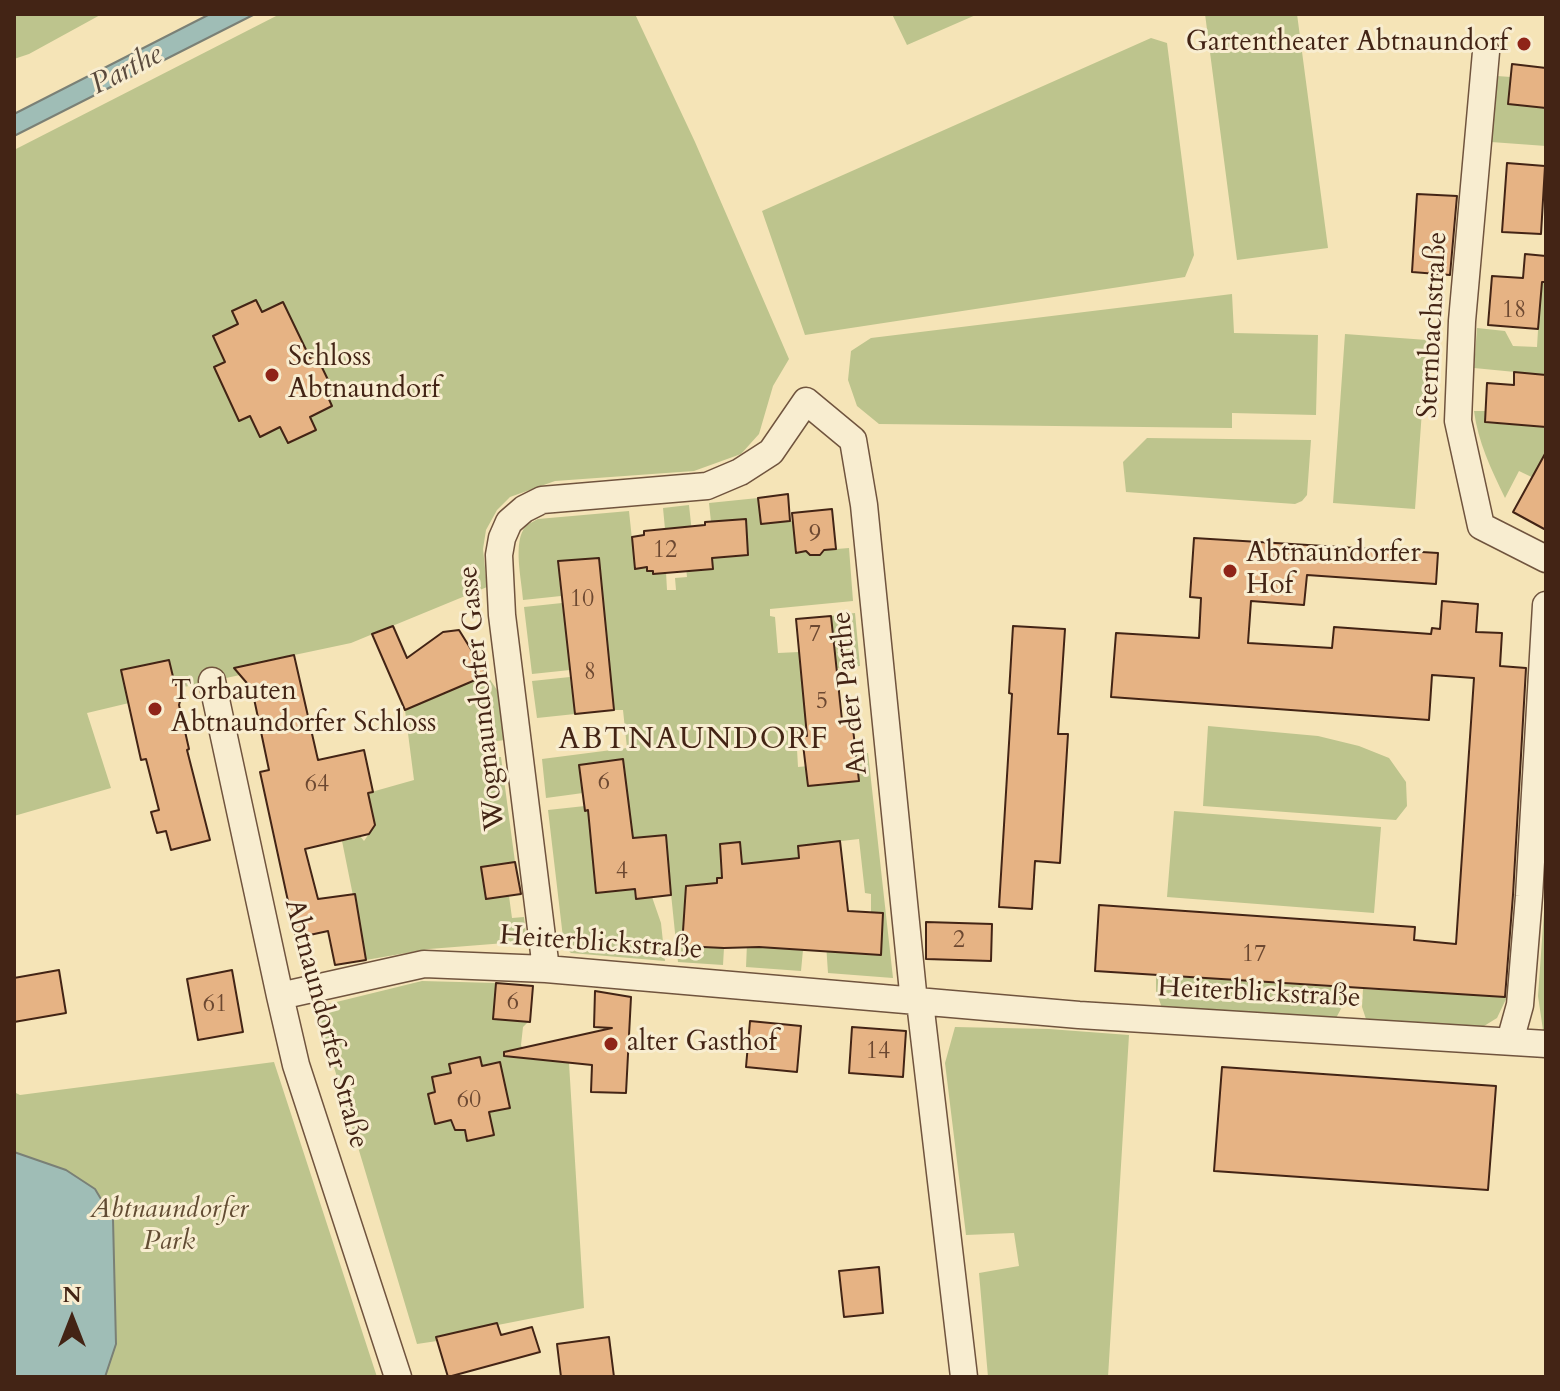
<!DOCTYPE html>
<html>
<head>
<meta charset="utf-8">
<style>
	body { margin:0 }
	#map { position:relative; width:1560px; height:1391px; overflow:hidden; background:#f5e4b7; font-family:Cardo,serif }
	canvas { display:block }
	.frame { position:absolute; inset:0; border:16px solid #432415; pointer-events:none }
	.north { position:absolute; left:32px; top:1279px; width:80px; height:80px; -webkit-text-stroke:6px #f8edd0; paint-order:stroke; rotate:0deg; font-size:22px; font-weight:700; line-height:32px; text-align:center; color:#432415 }
	.north::after { content:''; display:block; margin:auto; width:28px; height:36px; background:#432415; clip-path:polygon(50% 0,100% 100%,50% 72%,0 100%) }
</style>
</head>
<body>
<div id="map">
<canvas width="1560" height="1391"></canvas>
<div class="frame"></div>
<div class="north">N</div>
</div>
<script>
const context = document.querySelector('canvas').getContext('2d');
context.lineJoin = 'round';
function paint(path, color) { context.fillStyle = color; context.fill(path, 'evenodd'); }
function strokePath(path, color, width, dash) { context.strokeStyle = color; context.lineWidth = width; context.lineCap = dash ? 'butt' : 'round'; context.setLineDash(dash || []); context.stroke(path); }
function label(font, color, halo, rows, align = 'center') {
  context.font = font + ' Cardo,serif'; context.lineWidth = 6; context.setLineDash([]); context.textBaseline = 'middle'; context.strokeStyle = halo; context.fillStyle = color; for (const [text, x, y, turn = 0] of rows) {
    context.save(); context.translate(x, y); context.rotate((+turn || 0) * Math.PI / 180); context.textAlign = isNaN(turn) ? turn : align; if (halo) context.strokeText(text, 0, 0); context.fillText(text, 0, 0); context.restore();
  }
}
const green = new Path2D(`
	M14,14H102L29,54L14,59Z
	M280,14H635L695,142L789,359L773,386L759,434L741,454L694,471L555,481L510,497L497,510L486,530L483,549L487,587L351,643L247,665L240,675L184,687L181,683L174,682L169,660L122,670L129,703L87,713L111,788L14,816V150Z
	M892,14H978L907,45Z
	M1205,14H1297L1328,248L1237,260Z
	M1151,38L1167,43L1194,255L1185,277L805,335L762,211Z
	M1497,76L1511,77L1509,104L1546,108V146L1491,142Z
	M1538,281H1546V375L1474,368L1477,328L1505,331L1513,346L1537,347L1540,297Z
	M1232,294L1234,333L1318,335L1316,415L1232,413V428L879,424L857,406L848,380L851,351L871,338Z
	M1345,334L1427,340L1415,509L1333,503Z
	M1474,411H1485V423L1546,427V484L1519,471L1505,498C1491,469 1478,442 1474,411Z
	M1147,438L1311,440L1307,495L1302,501L1295,504L1126,492L1123,462Z
	M758,498L761,524L793,521L796,553L806,551L810,555H820L824,550L849,548L853,601L770,609V616L775,617L778,653L799,652L800,657L834,654L831,616L855,613L860,666L803,672L802,685L808,736L791,738L793,749H797L798,767L809,766L811,784L816,786L859,781L857,754L868,753L893,978L828,973L822,884L843,936L842,953L881,955L883,914L871,913V894L865,893L859,839L798,846L799,858L759,947L803,950L801,971L746,967L748,920L740,842L720,845L721,877L717,879L718,898L704,884L686,886L683,946L724,948L723,965L678,962L665,835L592,849L596,893L635,889L652,897L661,923L665,961L571,953L564,946L548,810L585,806L586,811L629,805L624,770L597,773L595,763L580,765L583,793L546,798L542,759L627,748L623,710H614L599,558L558,561L561,596L523,600C522,581 512,541 526,526C528,524 536,520 538,519L629,511L635,568L647,567V571L666,572L667,590H676L675,578L687,577L686,567L665,529L663,508L689,505L696,570L713,569L712,558L748,555L746,519L711,522L709,503Z
	M562,603L570,670L532,674L524,607Z
	M487,675L497,690L505,740L490,742L491,757H501L515,862L481,867L486,899L509,896L512,918L524,917L526,934L518,942L429,949L366,960L342,841L360,836L364,841L375,825L368,793L414,780L405,710Z
	M570,677L575,714L537,718L532,681Z
	M1208,726L1318,736L1359,746L1389,758L1406,782L1407,806L1396,820L1203,806Z
	M1174,811L1381,827L1374,913L1167,897Z
	M1546,883V1030H1543L1538,996Z
	M1156,975L1344,988L1343,1005L1335,1020L1162,1008L1156,991Z
	M422,981L496,983L528,1022L523,1027L521,1045L526,1058L569,1063L584,1308L437,1337V1341L417,1344L316,1007Z
	M1363,989L1507,997L1497,1018L1476,1031L1367,1022L1362,1007Z
	M955,1027L1049,1029L1129,1035L1108,1377H988L979,1273L1019,1266L1014,1233L966,1235L945,1063Z
	M274,1062L377,1377H14V1092L20,1095Z`);
const water = new Path2D(`
	M210,14H255L14,136V114Z
	M14,1152L66,1170L95,1189L113,1219L116,1344L105,1377H14Z`);
const building = new Path2D(`
	M1512,64L1546,68V108L1508,104Z
	M1507,163L1545,166L1541,234L1502,232Z
	M1417,194L1457,196L1450,275L1412,272Z
	M1525,254L1546,256V282H1542L1538,329L1488,325L1492,276L1523,278Z
	M256,300L262,312L283,302L310,358L316,355L330,384L323,386L332,406L310,417L316,430L288,443L280,427L260,437L250,416L239,421L214,367L225,362L213,336L238,324L232,311Z
	M1514,372L1546,375V427L1485,422L1487,383L1514,385Z
	M1546,452V530L1513,512Z
	M788,494L790,521L761,524L758,498Z
	M832,509L836,549L824,550L820,555H810L806,551L796,553L792,513Z
	M746,519L748,555L712,558L713,569L653,574V571H647V567L635,569L632,537L644,535V531L705,525V522Z
	M1194,538L1438,553L1436,584L1307,575L1304,605L1251,601L1248,643L1332,648L1334,627L1431,634L1432,628L1440,629L1442,601L1478,604L1476,632L1502,633L1500,666L1526,668L1513,895L1505,997L1095,971L1099,905L1415,927L1414,940L1456,944L1474,678L1432,675L1429,720L1111,697L1116,633L1199,638L1201,598L1190,597Z
	M599,558L614,710L575,714L558,561Z
	M831,616L842,720H852L859,781L808,786L802,736H807L796,619Z
	M393,626L407,658L443,632L459,630L487,675L405,710L372,634Z
	M1013,626L1065,629L1058,734H1068L1060,863L1035,861L1032,909L999,907L1012,694L1009,693Z
	M294,655L318,760L364,750L373,792L368,793L375,825L369,834L305,849L318,899L355,894L366,960L335,965L328,931L296,938L260,772L269,770L252,689L234,668Z
	M169,660L175,685L185,683L179,705L189,749L187,750L210,840L171,850L166,831L157,833L151,812L159,810L146,759L141,760L121,670Z
	M623,759L633,838L666,835L671,895L636,899L635,889L596,893L588,810L585,811L579,765Z
	M840,841L848,911L883,913L881,955L759,947L724,948L682,946L686,886L717,883V878H722L720,844L740,842L742,864L799,858L798,846Z
	M515,862L521,894L486,899L481,867Z
	M926,922L992,924L991,961L926,959Z
	M59,970L66,1013L14,1022V978Z
	M232,970L243,1032L198,1040L187,979Z
	M496,983L533,986L530,1022L493,1019Z
	M595,991L631,997L626,1093L591,1092L592,1065L504,1056V1052L612,1028L594,1027Z
	M750,1021L801,1026L797,1072L746,1067Z
	M852,1027L906,1031L903,1077L849,1073Z
	M480,1057L482,1066L500,1062L510,1108L489,1112L494,1135L467,1141L465,1130H455L451,1120L435,1124L428,1094L435,1092L432,1077L451,1073L449,1064Z
	M1222,1067L1496,1086L1488,1190L1214,1171Z
	M879,1267L883,1313L844,1317L839,1271Z
	M497,1323L501,1335L532,1327L540,1352L448,1377L436,1337Z
	M609,1337L614,1377H561L557,1344Z`);
const minor = new Path2D(`
	M1486,52L1462,321L1458,421L1481,526L1546,559
	M212,681L280,996L296,1065L398,1377
	M546,969L502,615L499,555L502,538L509,522L524,509L542,500L707,486L740,472L771,452L806,401L853,440L864,505L914,1002
	M280,996L424,964L546,969L1079,1015L1546,1044
	M920,1002L964,1377
	M1510,1041L1520,1005L1529,896L1546,605`);
const markers = [
	[1524,44,8,"#8f2418"],
	[272,375,8,"#8f2418"],
	[1230,571,8,"#8f2418"],
	[155,709,8,"#8f2418"],
	[611,1044,8,"#8f2418"]
];
const numberNames = [
	["18",1514,311],
	["9",815,535],
	["12",665,551],
	["10",582,600],
	["7",815,635],
	["8",590,673],
	["5",822,702],
	["6",604,783],
	["64",317,785],
	["4",622,872],
	["2",959,941],
	["17",1254,955],
	["6",513,1003],
	["61",215,1005],
	["14",878,1052],
	["60",469,1101]
];
const poiNames = [
	["Gartentheater Abtnaundorf",1508,44,"right"],
	["Schloss",288,359],
	["Abtnaundorf",288,391],
	["Abtnaundorfer",1246,555],
	["Hof",1246,587],
	["Torbauten",171,693],
	["Abtnaundorfer Schloss",171,725],
	["alter Gasthof",627,1044]
];
const streetNames = [
	["Sternbachstraße",1434,325,-87],
	["An der Parthe",851,693,-96],
	["Wognaundorfer Gasse",483,698,-96],
	["Heiterblickstraße",601,944,4],
	["Heiterblickstraße",1259,994,3],
	["Abtnaundorfer Straße",325,1024,75]
];
const parkNames = [
	["Abtnaundorfer",169,1211],
	["Park",169,1243]
];
const waterNames = [
	["Parthe",127,71,-27]
];
const neighbourhoodNames = [
	["ABTNAUNDORF",694,741]
];
paint(green, '#bdc48d');
paint(water, '#9fbdb6');
strokePath(water, '#7a8076', 2);
paint(building, '#e6b384');
strokePath(building, '#432415', 2);
strokePath(minor, '#70543e', 29);
strokePath(minor, '#f8edd0', 26);
for (const [x, y, r, color] of markers) { const dot = new Path2D(); dot.arc(x, y, r, 0, 2 * Math.PI); context.fillStyle = color; context.fill(dot); strokePath(dot, '#f8edd0', 3); }
label('24px', '#6c4831', null, numberNames);
label('28px', '#432415', '#f8edd0', poiNames, 'left');
label('28px', '#432415', '#f8edd0', streetNames);
label('italic 28px', '#624c33', '#f8edd0', parkNames);
label('italic 30px', '#5a4a3d', '#f8edd0', waterNames);
context.letterSpacing = '2px';
label('30px', '#432415', '#f8edd0', neighbourhoodNames);
context.letterSpacing = '0px';
</script>
</body>
</html>
